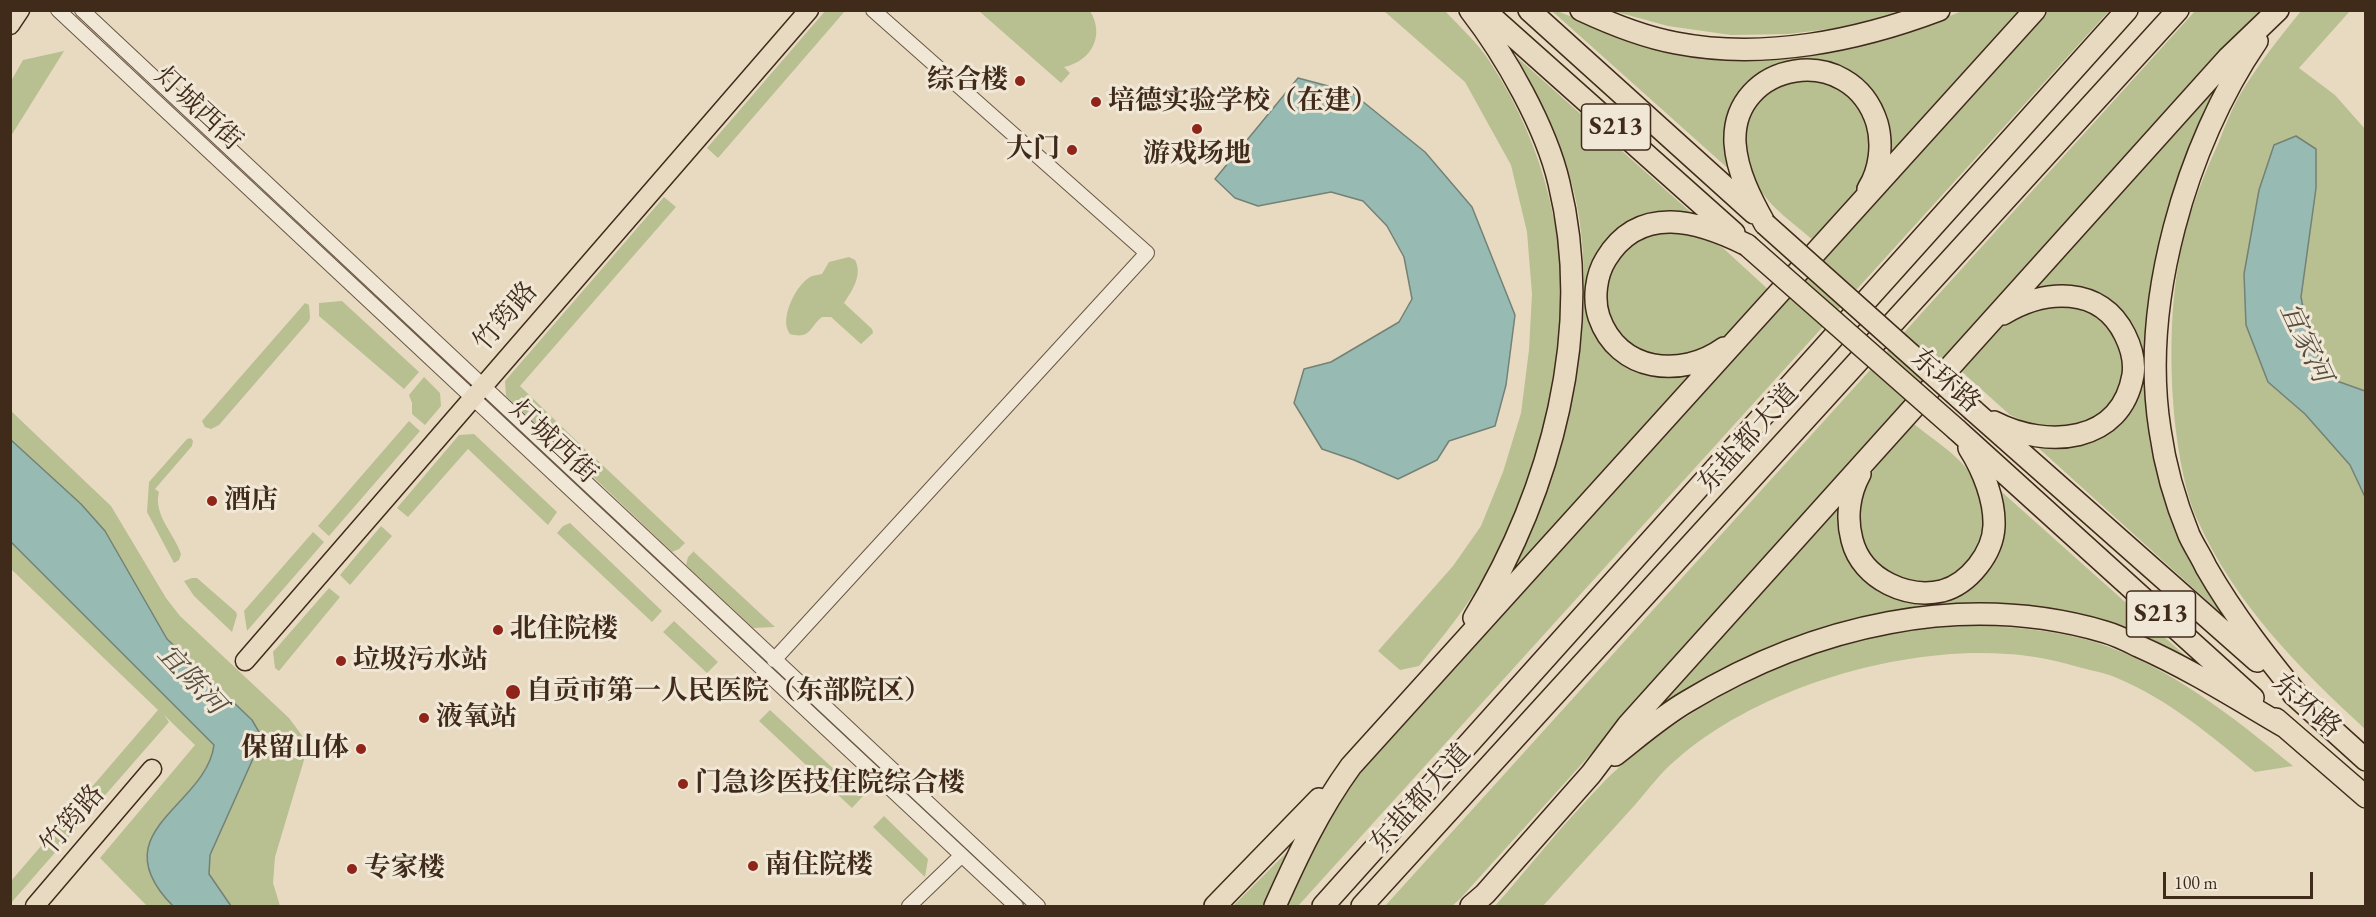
<!DOCTYPE html>
<html>
<head>
<meta charset="utf-8">
<style>
	body { margin:0 }
	#map { position:relative; width:2376px; height:917px; overflow:hidden; background:#e8dac1; font-family:"EB Garamond",serif }
	canvas { display:block }
	.frame { position:absolute; inset:0; border:12px solid #402b1b; pointer-events:none }
	.scale { position:absolute; left:2163px; top:872px; width:150px; height:27px; box-sizing:border-box; border:3px solid #402b1b; border-top:0; padding-left:8px; font-size:18px; line-height:21px; white-space:nowrap; color:#402b1b; -webkit-text-stroke:4px #f0e7d7; paint-order:stroke }
</style>
</head>
<body>
<div id="map">
<canvas width="2376" height="917"></canvas>
<div class="frame"></div>
<div class="scale">100 m</div>
</div>
<script>
const context = document.querySelector('canvas').getContext('2d');
context.lineJoin = 'round';
function paint(path, color) { context.fillStyle = color; context.fill(path, 'evenodd'); }
function strokePath(path, color, width, dash) { context.strokeStyle = color; context.lineWidth = width; context.lineCap = dash ? 'butt' : 'round'; context.setLineDash(dash || []); context.stroke(path); }
function label(font, color, halo, rows, align = 'center') {
  context.font = font + ' "EB Garamond","Noto Serif SC",serif'; context.lineWidth = 6; context.setLineDash([]); context.textBaseline = 'middle'; context.strokeStyle = halo; context.fillStyle = color; for (const [text, x, y, turn = 0] of rows) {
    context.save(); context.translate(x, y); context.rotate((+turn || 0) * Math.PI / 180); context.textAlign = isNaN(turn) ? turn : align; if (halo) context.strokeText(text, 0, 0); context.fillText(text, 0, 0); context.restore();
  }
}
const green = new Path2D(`
	M826,10L845,11L718,158L707,148Z
	M979,11H1090C1105,35 1092,61 1064,67L1070,73L1061,83Z
	M1384,11H1445C1460,27 1478,43 1490,62C1547,149 1571,252 1559,356C1555,384 1546,413 1539,440C1526,486 1509,532 1485,575C1467,608 1442,637 1419,666L1400,670L1378,651L1453,566L1481,526L1503,472L1521,413L1529,350L1532,294L1527,232L1511,165L1465,82Z
	M1552,11H1557L1628,39L1839,48L1908,33L1962,11H2026L1885,167C1886,155 1889,141 1888,130C1885,89 1841,60 1802,61C1787,61 1772,70 1759,77L1732,172Z
	M1613,11H1898L1852,26L1789,34L1731,35L1668,26Z
	M2044,11H2109L1298,906H1283L1301,864L1356,775Z
	M2195,11H2262L1459,900L1452,906H1385Z
	M2301,11H2350L2299,68L2335,95L2365,129V729C2298,667 2235,604 2197,519C2183,489 2175,433 2173,400C2169,335 2172,264 2194,203C2201,183 2209,163 2218,144C2224,129 2230,113 2238,98C2256,67 2279,38 2301,11Z
	M1509,50L1696,217L1669,213L1597,259L1606,343L1703,368L1495,598C1513,563 1533,528 1547,491C1580,405 1598,267 1570,178C1555,132 1532,92 1509,50Z
	M64,51L11,136V81L23,60Z
	M2237,59C2218,98 2195,137 2179,178C2136,284 2134,434 2180,540C2191,566 2209,590 2223,615L2034,444L2065,447L2086,442L2137,382L2091,292C2064,282 2052,287 2024,294Z
	M1800,77L1836,82L1865,108L1873,155L1863,180L1849,205L1814,241C1796,225 1770,208 1758,186C1729,136 1747,94 1800,77Z
	M664,197L676,207L520,386L588,452L575,461L506,396L505,381Z
	M1659,230L1699,235L1723,248L1771,292L1737,329L1710,347L1688,356L1666,359L1629,346L1618,333L1606,314L1603,293L1611,261L1641,236Z
	M849,257L855,260C863,275 852,291 844,303L872,329L873,333L861,344L831,317H822C810,326 811,340 790,334C778,320 797,282 812,276C815,275 819,275 822,274L829,262Z
	M342,301L419,372L404,389L319,316V303Z
	M305,303L309,305L310,317L309,321L219,425L211,429L205,427L202,421Z
	M2062,304L2097,314L2109,324L2124,358V376L2118,395L2091,422L2053,429L2031,424L2010,415L1961,371C1980,349 1998,325 2025,313C2036,308 2050,306 2062,304Z
	M424,377L440,393L441,406L425,425L412,414V403L409,395Z
	M11,411L111,506L166,598L180,616L289,718L303,737L304,760L275,857L273,883L280,906H147L100,858L195,745L164,715L169,722L11,903V881L158,710L11,569Z
	M409,421L420,431L329,536L318,526Z
	M1913,423C1928,436 1955,453 1966,468C1978,484 1989,512 1984,533C1978,560 1950,585 1922,585C1907,585 1882,574 1872,563C1869,560 1868,554 1867,551C1859,530 1855,510 1864,489C1874,463 1895,443 1913,423Z
	M474,434L557,512L548,525L468,449L408,517L397,508L459,435Z
	M191,438L193,441L192,446L155,489L159,492C153,515 174,533 181,554L179,560L174,563L147,512L149,482L187,439Z
	M595,458L685,543L679,549L672,552L587,471Z
	M1994,485L2189,659L2158,644L1941,606L1878,614L1810,634L1749,657L1682,695L1636,726L1844,495L1840,526L1897,596L1986,571Z
	M570,523L662,611L652,622L557,533L563,526Z
	M381,526L392,536L350,585L340,575Z
	M313,532L324,542L247,631L244,611Z
	M694,551V552L775,627L753,628L686,565L688,557Z
	M192,578H197L236,612L237,615L232,632L194,596L184,581Z
	M329,588L340,597L279,671L275,668L273,652Z
	M674,621L718,662L707,673L663,632Z
	M1982,625C2020,628 2059,631 2095,642C2171,667 2232,716 2293,766L2255,772C2213,737 2168,699 2117,678C2106,673 2094,671 2082,668C2058,661 2032,655 2007,654C1900,646 1758,688 1677,759C1661,772 1648,790 1634,806C1604,839 1573,873 1543,906H1495C1530,866 1563,824 1600,786C1663,720 1768,665 1855,641C1896,629 1940,628 1982,625Z
	M770,710L863,796L852,808L759,721Z
	M884,816L928,859L925,877L873,827Z
	M1287,852L1263,906H1233Z`);
const water = new Path2D(`
	M1298,78L1351,92L1425,152L1472,207L1515,315L1506,385L1495,426L1449,441L1437,460L1398,479L1354,460L1322,449L1294,403L1304,369L1331,362L1399,322L1412,299L1404,257L1387,226L1363,201L1331,192L1258,206L1235,198L1215,179Z
	M2296,136L2316,149V188L2301,297L2310,343L2334,380L2365,391V497L2350,465L2305,414L2268,382L2246,325L2244,274L2259,190L2274,145Z
	M11,440L81,504L105,531L167,639L252,720L259,732L260,743L210,855L209,874L231,906H173C99,831 206,807 214,745L11,542Z`);
const minor = new Path2D(`
	M58,10L1016,906
	M82,10L1038,906
	M774,660L1147,253L873,10
	M909,906L961,856`);
const major = new Path2D(`
	M10,25L20,10
	M245,661L809,10
	M35,906L152,769`);
const highway = new Path2D(`
	M1470,10C1505,55 1546,127 1559,183C1595,331 1551,491 1474,618
	M1484,10L1734,233
	M1529,10L1754,213
	M1581,10C1611,24 1643,37 1676,43C1763,60 1857,41 1939,10
	M2257,41C2186,145 2140,304 2160,430C2165,466 2175,501 2189,535C2194,546 2201,556 2206,567C2234,616 2268,659 2304,703
	M1765,224C1751,199 1737,172 1735,143C1731,61 1851,40 1877,123C1883,144 1880,170 1868,189
	M1724,348C1681,379 1618,372 1599,317C1593,299 1596,275 1606,259C1640,203 1699,221 1747,245
	M1974,411L2257,661
	M1994,422C2047,449 2121,444 2133,375C2135,361 2131,347 2125,335C2101,285 2044,289 2003,314
	M1957,430L2253,698
	M1860,474C1849,494 1846,518 1852,540C1857,560 1871,575 1889,584C1905,592 1924,595 1942,591C1969,584 1993,553 1994,526C1995,500 1983,470 1969,448
	M2293,694L2366,760
	M2276,719L2366,797
	M1615,755C1638,737 1662,716 1688,701C1812,626 1962,590 2105,632C2116,635 2128,641 2138,646C2190,669 2237,699 2285,727
	M1215,906L1319,799
	M1275,906C1297,857 1319,810 1351,766L2035,10
	M1323,906L2127,10
	M1362,906L2178,10
	M1471,906L1485,894L1591,774L1628,725L2228,58L2278,10`);
const highwayBridge = new Path2D(`
	M1765,224L1974,411
	M1747,245L1957,430`);
const markers = [
	[1020,81,6,"#8f2418"],
	[1096,102,6,"#8f2418"],
	[1197,129,6,"#8f2418"],
	[1072,150,6,"#8f2418"],
	[212,501,6,"#8f2418"],
	[498,630,6,"#8f2418"],
	[341,661,6,"#8f2418"],
	[513,692,8,"#8f2418"],
	[424,718,6,"#8f2418"],
	[361,749,6,"#8f2418"],
	[683,784,6,"#8f2418"],
	[753,866,6,"#8f2418"],
	[352,869,6,"#8f2418"]
];
const shields = [
	[1616,127,69],
	[2161,614,69]
];
const shieldNames = [
	["S213",1616,127],
	["S213",2161,614]
];
const poiNames = [
	["综合楼",1008,81,"right"],
	["培德实验学校（在建）",1108,102],
	["大门",1060,150,"right"],
	["游戏场地",1197,155,"center"],
	["酒店",224,501],
	["北住院楼",510,630],
	["垃圾污水站",353,661],
	["自贡市第一人民医院（东部院区）",526,692],
	["液氧站",436,718],
	["保留山体",349,749,"right"],
	["门急诊医技住院综合楼",695,784],
	["南住院楼",765,866],
	["专家楼",364,869]
];
const streetNames = [
	["灯城西街",198,109,43],
	["竹筠路",506,317,-49],
	["东环路",1945,381,41],
	["东盐都大道",1749,439,-48],
	["灯城西街",553,442,43],
	["东环路",2306,706,41],
	["东盐都大道",1421,799,-48],
	["竹筠路",73,820,-49]
];
const waterNames = [
	["宜家河",2305,343,65],
	["宜陈河",191,680,47]
];
paint(green, '#b8bf91');
paint(water, '#97bbb2');
strokePath(water, '#748176', 1.5);
strokePath(minor, '#6a5744', 16);
strokePath(major, '#402b1b', 21);
strokePath(highway, '#402b1b', 24);
strokePath(minor, '#f0e7d7', 14);
strokePath(major, '#e8dac1', 18);
strokePath(highway, '#e8dac1', 21);
strokePath(highwayBridge, '#402b1b', 24, []);
strokePath(highwayBridge, '#e8dac1', 21);
for (const [x, y, r, color] of markers) { const dot = new Path2D(); dot.arc(x, y, r, 0, 2 * Math.PI); context.fillStyle = color; context.fill(dot); strokePath(dot, '#f0e7d7', 2); }
for (const [x, y, w] of shields) { const box = new Path2D(); box.roundRect(x - w / 2, y - 23, w, 46, 4.5); context.fillStyle = '#f0e7d7'; context.fill(box); strokePath(box, '#402b1b', 1.5); }
label('bold 26px', '#402b1b', null, shieldNames);
label('bold 27px', '#402b1b', '#f0e7d7', poiNames, 'left');
label('27px', '#402b1b', '#f0e7d7', streetNames);
label('italic 28px', '#564f41', '#f0e7d7', waterNames);
</script>
</body>
</html>
